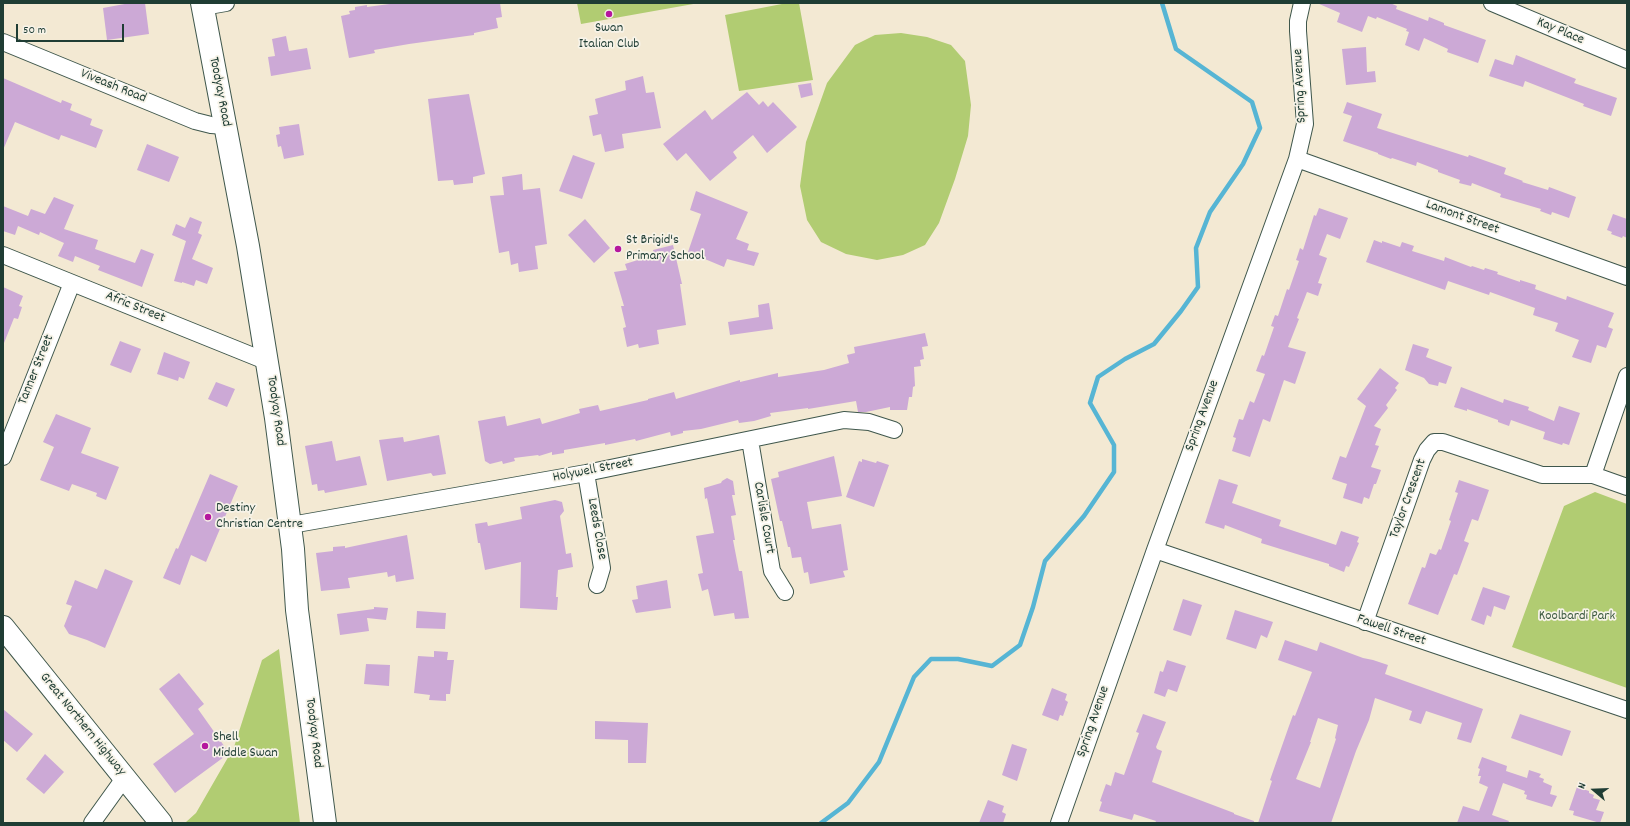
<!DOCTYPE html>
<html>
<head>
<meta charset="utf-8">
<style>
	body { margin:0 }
	#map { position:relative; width:1630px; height:826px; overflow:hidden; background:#f3e9d3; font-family:Dekko,sans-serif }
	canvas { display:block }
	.frame { position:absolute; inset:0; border:4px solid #1f3d34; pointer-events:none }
	.north { position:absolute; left:1574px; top:770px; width:40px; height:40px; -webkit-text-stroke:3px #f7f3e8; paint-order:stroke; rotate:289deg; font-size:11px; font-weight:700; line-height:16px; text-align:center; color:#1f3d34 }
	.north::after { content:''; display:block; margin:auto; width:14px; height:18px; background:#1f3d34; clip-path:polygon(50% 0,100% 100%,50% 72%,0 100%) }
	.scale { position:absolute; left:16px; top:24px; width:108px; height:18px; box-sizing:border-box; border:2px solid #1f3d34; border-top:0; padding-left:5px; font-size:12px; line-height:14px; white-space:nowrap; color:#1f3d34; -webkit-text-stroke:3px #f7f3e8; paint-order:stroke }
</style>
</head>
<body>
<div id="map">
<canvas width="1630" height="826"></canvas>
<div class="frame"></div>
<div class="north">N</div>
<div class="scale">50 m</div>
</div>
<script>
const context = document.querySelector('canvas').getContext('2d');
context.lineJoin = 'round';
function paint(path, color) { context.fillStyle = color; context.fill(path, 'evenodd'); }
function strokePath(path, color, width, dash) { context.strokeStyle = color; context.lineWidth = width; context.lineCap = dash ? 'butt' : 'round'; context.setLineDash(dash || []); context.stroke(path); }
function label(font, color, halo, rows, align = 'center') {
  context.font = font + ' Dekko,sans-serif'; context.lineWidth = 3.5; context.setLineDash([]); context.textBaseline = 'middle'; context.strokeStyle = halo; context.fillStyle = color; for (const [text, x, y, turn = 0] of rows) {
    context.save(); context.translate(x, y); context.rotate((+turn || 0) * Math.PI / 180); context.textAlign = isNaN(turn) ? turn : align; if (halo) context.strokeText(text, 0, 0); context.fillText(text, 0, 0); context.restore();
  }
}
const green = new Path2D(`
	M577,3H699L581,24Z
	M787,3H799L813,80L739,91L725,15Z
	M901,33L927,37L951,45L965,61L971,105L968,136L955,179L939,223L925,245L903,255L877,260L846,254L821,242L807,220L800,186L806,142L827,83L855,45L875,35Z
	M1595,492L1627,504V688L1512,647L1564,506Z
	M279,649L300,823H187L186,822L196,813L234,747L262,660Z`);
const stream = new Path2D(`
	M821,823L848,803L879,762L914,677L931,659H958L992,666L1020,645L1033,607L1045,561L1084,516L1114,472V445L1090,403L1098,377L1125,359L1154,344L1181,311L1198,287L1196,248L1210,212L1243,164L1260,128L1252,102L1176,49L1162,3`);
const building = new Path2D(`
	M130,3H145L149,34L107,40L103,8Z
	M397,3H500L502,17L496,18L498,28L474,33V35L409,44L374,50L375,53L349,58L341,16L350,14L349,11L355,10V7L367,5V7Z
	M1317,3H1390L1397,6L1396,9L1428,21L1429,17L1444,23V25L1486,40L1478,63L1447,52L1448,49L1424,38L1419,51L1405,45L1409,32L1406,31L1407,29L1377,17L1376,19L1368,16L1362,32L1337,22L1340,13Z
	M286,36L289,51L307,48L311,69L271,76L268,57L275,56L272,39Z
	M1366,47L1367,72L1375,71L1376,82L1346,85L1342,49Z
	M1516,55L1576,79L1574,83L1617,98L1611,116L1583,106L1584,104L1525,81L1523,87L1489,76L1495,59L1513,65Z
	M643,76L646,93L654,92L661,128L622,134L624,148L605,152L601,134L593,136L589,116L598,114L595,99L626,90L625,81Z
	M3,78L61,103L62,100L72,104L70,110L92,119L90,125L103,130L96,148L61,135L59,140L15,122L3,150Z
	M811,83L813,95L801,98L798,85Z
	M747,92L759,105L763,101L768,107L773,102L797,127L767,153L753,135L733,152L737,158L710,181L686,153L677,161L663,144L705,110L712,120Z
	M469,94L485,174L473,177V183L454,185L453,180L438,181L428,99Z
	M1347,102L1382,114L1377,128L1468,157L1469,155L1506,168L1504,174L1523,181L1522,182L1548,190L1549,187L1576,197L1569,218L1552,212L1551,215L1540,211L1541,209L1500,197L1501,194L1472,183L1471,186L1459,183L1460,180L1438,172V170L1417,162L1416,166L1392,158L1391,159L1378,154V153L1343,141L1352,116L1343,113Z
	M299,124L304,155L284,159L281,146L278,147L276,135L280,134L279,127Z
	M147,144L179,157L169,182L137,170Z
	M573,155L595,163L582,199L559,191Z
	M522,174L523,190L540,188L547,244L535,246L538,269L519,272L518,263L511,265L509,251L499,253L490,196L504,195L502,177Z
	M696,191L748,212L736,239L749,244L747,250L759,253L754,266L727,259L724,267L688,252L701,214L690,210Z
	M54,197L74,205L64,229L98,240L95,249L135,263L141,249L154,254L142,287L98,270L100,266L75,256L73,262L58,256L64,243L40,232L39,235L18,226L15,235L3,231V206L28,216L31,209L45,214Z
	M1319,208L1348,218L1340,239L1327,234L1319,255L1327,258L1318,283L1322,284L1318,296L1307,292L1297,318L1299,319L1288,347L1306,352L1295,384L1284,380L1270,422L1263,419L1250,457L1232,451L1236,438L1233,437L1239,419L1243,420L1250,401L1254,403L1265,374L1256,371L1262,355L1264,356L1274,327L1271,326L1275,315L1278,316L1287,289L1289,290L1299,261L1296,260L1300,248L1303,250L1314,215L1316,216Z
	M1613,214L1627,219V238L1623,236L1622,238L1611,234L1612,232L1607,230Z
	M190,217L202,222L198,233L202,235L192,259L213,268L207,284L196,280L194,286L182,282V283L174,281L186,241L172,235L176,224L185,228Z
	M585,219L610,248L594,263L568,235Z
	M1374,240L1382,243V241L1400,247L1402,242L1414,246L1412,251L1444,261L1445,257L1471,267L1472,266L1484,270L1485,268L1498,272L1497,274L1520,282V280L1536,285L1535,289L1566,300L1567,296L1614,313L1608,327L1613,329L1606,348L1597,345L1591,363L1572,357L1579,340L1555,331L1558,323L1533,315L1535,308L1490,292L1489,295L1448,281L1445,290L1366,262Z
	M673,245L682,284H680L686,325L657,330L659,344L639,348L638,344L627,347L623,328L626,327L621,306H624L614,272L627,270L625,264L654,255L653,250Z
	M3,287L23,296L19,306L22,307L18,319L14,318L4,343Z
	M769,303L773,329L730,335L728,322L759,317L758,305Z
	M925,333L928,346L922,347L924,359L920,360L921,366L914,367L915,386L913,387L912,397H909L907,410H890V407L866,412H858L856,401L808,409V408L770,413L771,416L754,421L739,423L738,420L701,429L683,431V433L671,436L670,432L636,441L635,439L605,445V443L564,450V453L552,455V452L539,456L538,455L514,458L515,461L503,464L502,461L490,464L485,461L478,421L505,416L507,426L540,418L542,424L580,413L579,409L598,405L600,411L648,400V399L674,392L676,399L740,380V382L778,373V377L824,370L849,363L847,355L855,353L854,347Z
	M120,341L141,349L131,373L110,365Z
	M1413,344L1429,349L1426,357L1452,367L1446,384L1439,382L1438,386L1429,384L1424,378L1405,370Z
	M164,352L190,362L184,379L179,377L178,381L157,374Z
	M1380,368L1399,383L1395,388L1397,390L1386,405L1388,408L1374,426L1381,429L1375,445L1379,446L1371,467L1381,470L1376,484H1374L1369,499L1364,497L1362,504L1343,498L1347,484L1332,479L1340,456L1346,458L1366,406L1357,399Z
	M216,382L235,389L227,407L208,399Z
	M1461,387L1503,403L1504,399L1529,407L1528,410L1554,421L1559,406L1580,413L1569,445L1563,443L1562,445L1543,439L1545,432L1511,420L1509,426L1498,422V420L1467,409V411L1454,407Z
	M56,414L91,428L81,453L119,467L106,500L96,496L97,493L72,484L69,491L40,480L54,447L43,442Z
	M439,435L446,474L433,476L431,473L387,481L379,440L403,437L404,442Z
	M332,441L336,461L360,456L367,485L325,493L324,490L318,491L317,484L312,485L305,446Z
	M834,456L842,496L807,502L812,529L841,524L848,570L843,571L845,577L810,584L808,572L804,573L801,557L792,558L790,547H788L782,521H780L771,479L779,477L778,472Z
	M862,459L876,463L877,461L889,465L874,507L846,497L859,461L862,462Z
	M210,474L238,486L206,562L191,555L180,585L163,578L176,548L178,549Z
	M727,478L733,481L735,495H732L736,515L731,516L735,540H733L739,571H742L749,618L735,619L734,613L714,616L708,589L702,591L698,574L703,573L696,536L714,533L707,498L705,499L704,488L721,483L722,481Z
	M1219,479L1238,485L1232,503L1281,520L1279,526L1336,545L1341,531L1359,537L1357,542L1359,543L1349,567L1346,566L1344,572L1329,566V564L1261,543L1262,539L1225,525L1224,529L1205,523Z
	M1459,480L1489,490L1478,521L1472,519L1464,541L1469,543L1457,575L1454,574L1438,615L1408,604L1422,567L1425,568L1430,553L1436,555L1439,549L1441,550L1451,521L1449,520L1458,493L1455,492Z
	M555,500L562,502L564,511L560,516L566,554L571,553L573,567L558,570L556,597H558L557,610L520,608L521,562L485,570L480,543H478L475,524L487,522L488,526L522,519L520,507Z
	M407,535L414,579L396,582L395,575L388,577L387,572L348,578L350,588L321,591L316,553L333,551V547L345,546V548Z
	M105,569L133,581L105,648L87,640L69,634L64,626L72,606L66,604L75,580L97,589Z
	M667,580L671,608L636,613L632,600L638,599L636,586Z
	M1483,587L1510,596L1505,610L1494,606L1491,617L1487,615L1484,625L1471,620Z
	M1183,599L1202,605L1191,636L1173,630Z
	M374,607L388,608L386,620L367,618L369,631L340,635L337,614L374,609Z
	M1235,610L1273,622L1267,638L1261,635L1256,649L1226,639Z
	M417,611L446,613L445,629L416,628Z
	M1285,640L1317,651L1320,642L1363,658L1373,660L1388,665L1385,674L1483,709L1471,743L1457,739L1462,723L1426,711L1421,724L1409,720L1412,711L1375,698L1369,720L1356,751L1331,823H1258L1272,781L1270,780L1289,726L1293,715L1295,716L1312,672L1278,660ZM1318,718L1338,725L1335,738L1336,739L1320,788L1296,779L1311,742H1310Z
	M434,651L448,652L447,660H454L450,694H446V701L429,700L430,695L414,693L418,656L434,657Z
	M1167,660L1186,666L1177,692L1168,689L1165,697L1154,693L1160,671L1163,672Z
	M366,664L390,665L389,686L364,684Z
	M179,673L204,704L198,709L227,750L221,754L224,757L175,793L153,764L194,734L159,689Z
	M1052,688L1067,694L1065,700L1068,702L1063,716L1060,715L1058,721L1042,715Z
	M3,709L33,734L17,752L3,740Z
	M1143,714L1166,722L1156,747L1157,749L1162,751L1152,782L1234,813V814L1254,821V823H1155L1156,821L1134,814L1132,820L1099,811L1102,802L1100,801L1106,784L1111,786L1115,772L1124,775L1139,733L1136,732Z
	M1520,714L1571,731L1562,756L1511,738Z
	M595,721L648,723L646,763H628V740L595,739Z
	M1012,744L1027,749L1017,781L1002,775Z
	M45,754L64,772L44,794L26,779Z
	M1482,757L1507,766L1506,771L1527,778L1529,770L1541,774L1539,777L1544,779L1543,782L1552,786L1550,794L1557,796L1552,807L1526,799L1527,795L1524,794L1525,791L1503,783L1492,815L1509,821L1508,823H1457L1463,806L1479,811L1488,787L1479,783L1481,776H1478L1480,769L1478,768Z
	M1577,787L1589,791V793L1594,795L1593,798L1600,800L1596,810L1604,812L1600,823L1573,815L1574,811L1569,810Z
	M988,800L1004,806L1002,812L1006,814L1003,823H979Z`);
const minor = new Path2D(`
	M1492,3L1627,60
	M203,7L226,3
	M3,42L195,121L211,125L225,126
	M1297,159L1627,277
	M3,255L268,362
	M750,440L772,571L785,592
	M3,457L72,283
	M586,473L602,568L597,585
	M1593,475L1627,376
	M291,525L586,473L844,420L869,422L894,430
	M1155,550L1627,710
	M1365,622L1422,460L1427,450L1434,442H1443L1542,475H1593L1627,487
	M92,823L125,777
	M1059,823L1155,550L1297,159L1305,124L1298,31V21L1302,3`);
const secondary = new Path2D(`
	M202,3L248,246L276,418L293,549L297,610L325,823`);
const primary = new Path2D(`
	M3,627L161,823`);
const markers = [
	[609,14,4,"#b5179e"],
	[618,249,4,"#b5179e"],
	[208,517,4,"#b5179e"],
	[205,746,4,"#b5179e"]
];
const poiNames = [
	["Swan",609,29,"center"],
	["Italian Club",609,45,"center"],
	["St Brigid's",626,241],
	["Primary School",626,257],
	["Destiny",216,509],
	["Christian Centre",216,525],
	["Shell",213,738],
	["Middle Swan",213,754]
];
const streetNames = [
	["Kay Place",1560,32,23],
	["Spring Avenue",1301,86,-93],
	["Viveash Road",113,87,22],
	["Toodyay Road",219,92,79],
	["Lamont Street",1462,218,20],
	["Afric Street",135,308,22],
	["Tanner Street",37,370,-68],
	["Toodyay Road",275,411,82],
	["Spring Avenue",1203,416,-70],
	["Holywell Street",593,471,-11],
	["Taylor Crescent",1409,499,-70],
	["Carlisle Court",763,518,80],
	["Leeds Close",596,529,80],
	["Fawell Street",1391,631,19],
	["Spring Avenue",1094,722,-71],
	["Great Northern Highway",82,725,51],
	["Toodyay Road",313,733,83]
];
const parkNames = [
	["Koolbardi Park",1577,617]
];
paint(green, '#b1cc72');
strokePath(stream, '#56b5d4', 4.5);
paint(building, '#cca9d6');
strokePath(minor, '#3f574c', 18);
strokePath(secondary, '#3f574c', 24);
strokePath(primary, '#3f574c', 24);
strokePath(minor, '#fff', 16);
strokePath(secondary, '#fff', 22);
strokePath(primary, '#fff', 22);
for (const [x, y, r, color] of markers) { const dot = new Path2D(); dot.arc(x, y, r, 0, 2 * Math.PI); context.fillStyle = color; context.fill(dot); strokePath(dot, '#f7f3e8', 1.5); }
label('14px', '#1f3d34', '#f7f3e8', poiNames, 'left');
label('14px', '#1f3d34', '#f7f3e8', streetNames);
label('14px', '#3c5a40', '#f7f3e8', parkNames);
</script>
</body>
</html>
